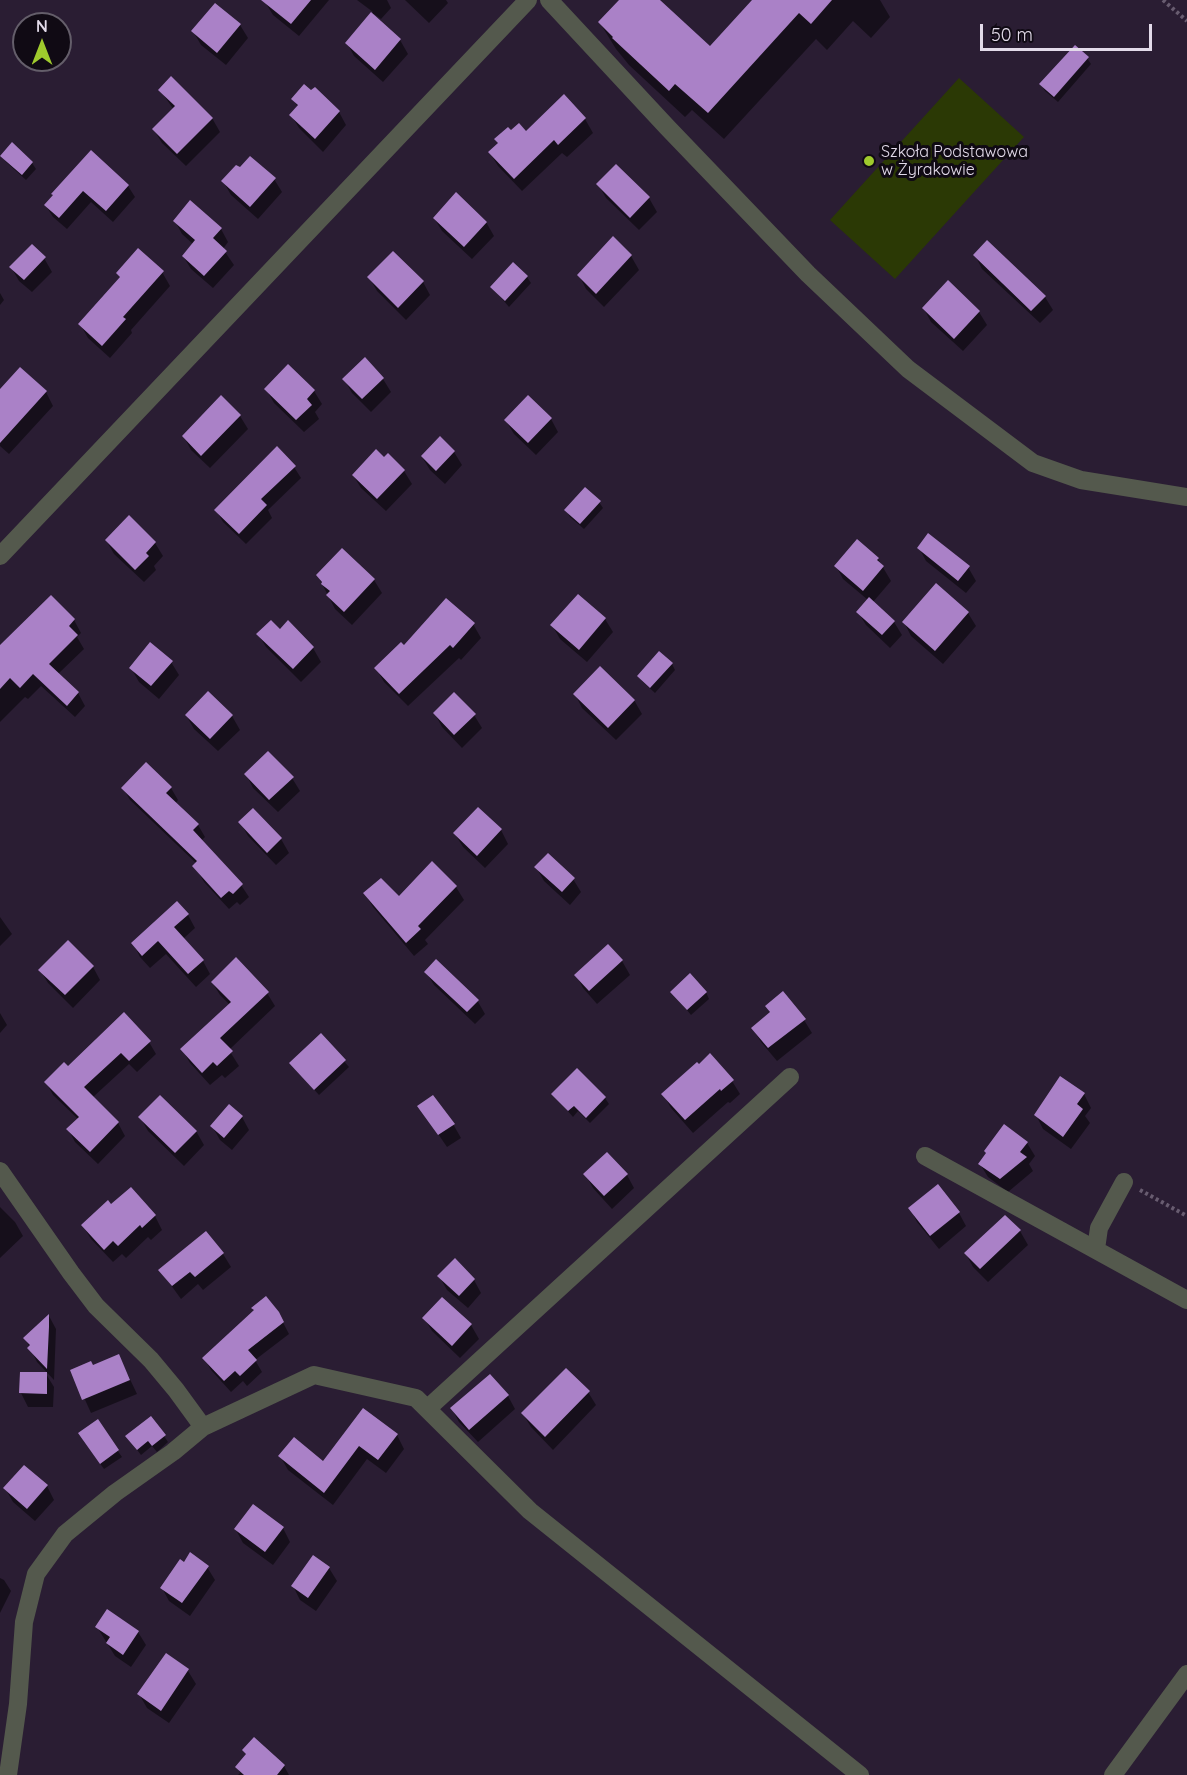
<!DOCTYPE html>
<html>
<head>
<meta charset="utf-8">
<style>
	body { margin:0 }
	#map { position:relative; width:1187px; height:1775px; overflow:hidden; background:#2a1d33; font-family:Quicksand,sans-serif }
	canvas { display:block }
	.north { position:absolute; left:12px; top:12px; width:60px; height:60px; box-sizing:border-box; background:#100a14; border:2px solid #645e6a; border-radius:50%; rotate:0deg; font-size:16px; font-weight:700; line-height:24px; text-align:center; color:#e3dbea }
	.north::after { content:''; display:block; margin:auto; width:21px; height:27px; background:#9fca2d; clip-path:polygon(50% 0,100% 100%,50% 72%,0 100%) }
	.scale { position:absolute; left:980px; top:24px; width:172px; height:27px; box-sizing:border-box; border:3px solid #e3dbea; border-top:0; padding-left:8px; font-size:18px; line-height:21px; white-space:nowrap; color:#e3dbea; -webkit-text-stroke:4px #100a14; paint-order:stroke }
</style>
</head>
<body>
<div id="map">
<canvas width="1187" height="1775"></canvas>
<div class="north">N</div>
<div class="scale">50 m</div>
</div>
<script>
const context = document.querySelector('canvas').getContext('2d');
context.lineJoin = 'round';
function paint(path, color) { context.fillStyle = color; context.fill(path, 'evenodd'); }
function strokePath(path, color, width, dash) { context.strokeStyle = color; context.lineWidth = width; context.lineCap = dash ? 'butt' : 'round'; context.setLineDash(dash || []); context.stroke(path); }
function label(font, color, halo, rows, align = 'center') {
  context.font = font + ' Quicksand,sans-serif'; context.lineWidth = 6; context.setLineDash([]); context.textBaseline = 'middle'; context.strokeStyle = halo; context.fillStyle = color; for (const [text, x, y, turn = 0] of rows) {
    context.save(); context.translate(x, y); context.rotate((+turn || 0) * Math.PI / 180); context.textAlign = isNaN(turn) ? turn : align; if (halo) context.strokeText(text, 0, 0); context.fillText(text, 0, 0); context.restore();
  }
}
const green = new Path2D(`
	M959,78L1024,137L895,279L830,220Z`);
const shadow = new Path2D(`
	M266,0H329L299,36L273,15L265,2Z
	M357,0H387L391,8L381,19L374,14L373,16L400,40L408,54L383,82L354,56L347,43L373,12Z
	M405,0H446L448,3L429,23Z
	M621,0H657L710,48L754,0H880L890,17L871,38L853,21L827,50L816,39L724,139L692,110L685,117L629,65L616,49L600,23Z
	M240,25L248,38L226,65L201,45L193,31Z
	M1087,58L1091,64L1058,102L1045,91L1041,84Z
	M160,90L212,118L220,132L186,166L162,143L154,130L174,110Z
	M564,97L585,119L593,133L567,157L562,153L522,191L498,166L490,153L511,132L526,133Z
	M293,99L339,112L346,125L323,152L299,128L291,115L298,107Z
	M2,156L32,163L36,169L26,180L6,162Z
	M616,166L649,198L657,212L639,230L606,198L598,184Z
	M274,179L282,192L258,219L231,195L223,181Z
	M128,186L135,197L113,222L91,202L67,229L53,217L46,206L54,196L53,194Z
	M434,218L486,222L494,236L472,259L442,231Z
	M175,221L221,229L228,242L223,249L234,265L213,288L191,269L183,256L193,244L182,234Z
	M613,238L631,256L639,270L604,307L586,289L579,275Z
	M975,255L1045,297L1053,310L1040,323L982,269Z
	M44,258L52,272L32,292L19,281L11,267Z
	M513,264L527,277L531,283L509,307L492,287Z
	M162,272L170,286L131,330L132,333L110,358L88,338L80,324Z
	M369,277L423,282L430,295L406,320L377,291Z
	M948,282L979,312L987,325L963,351L931,322L924,309Z
	M0,293L4,300L0,305Z
	M365,360L383,379L391,392L371,412L352,393L344,379Z
	M266,389L314,391L322,404L315,412L319,419L304,432L274,403Z
	M0,391L46,392L53,406L9,454L0,446Z
	M240,416L248,429L210,468L191,450L184,437Z
	M551,419L558,432L536,455L514,434L506,421Z
	M440,438L454,452L462,465L445,484L430,470L422,457Z
	M384,459L404,471L412,484L386,511L361,488L353,475Z
	M294,467L301,478L268,510L272,518L246,544L223,522L216,510Z
	M599,502L603,508L584,529L570,517L566,510Z
	M129,517L155,543L163,556L154,566L156,570L144,582L114,554L106,540Z
	M919,548L968,567L976,581L966,593L926,561Z
	M878,559L891,581L873,602L894,622L902,635L890,648L866,625L858,612L868,600L843,579L836,566Z
	M318,576L374,580L382,593L352,625L335,609Z
	M968,613L976,626L943,664L911,636L904,622Z
	M605,619L613,632L587,662L560,639L552,625Z
	M74,620L81,633L77,637L84,649L58,674L78,693L85,706L75,717L41,686L28,699L25,697L0,722V647Z
	M473,624L481,638L461,660L459,658L408,706L384,682L376,668L404,647Z
	M280,631L313,648L321,662L301,682L266,647L258,634Z
	M171,662L179,675L159,699L139,682L131,668Z
	M672,664L675,670L655,693L643,682L639,676Z
	M208,694L232,716L240,730L218,751L194,729L186,715Z
	M575,694L634,700L642,714L616,740L582,708Z
	M435,714L474,715L482,728L462,748L442,727Z
	M146,764L171,788L178,800L175,804L198,825L205,837L201,841L241,885L249,897L240,905L237,902L229,909L204,882L197,870L198,865L130,800L123,788Z
	M246,774L292,778L300,791L278,812L253,788Z
	M253,810L281,839L289,853L276,865L248,836L240,822Z
	M501,830L508,844L485,868L463,847L455,834Z
	M536,867L573,879L581,892L570,905L544,881Z
	M456,887L464,900L425,940L428,944L414,956L373,907L365,894L399,898Z
	M188,915L195,928L183,939L203,961L210,974L196,987L166,954L150,968L140,957L133,943Z
	M0,917L12,934L0,946Z
	M608,946L622,961L630,975L597,1004L583,988L576,975Z
	M93,967L100,980L73,1008L48,983L40,970Z
	M426,972L477,1000L485,1014L475,1024L434,985Z
	M212,982L267,993L275,1006L229,1050L239,1066L225,1078L222,1075L210,1085L190,1063L182,1049L230,1005L220,995Z
	M672,992H706L709,999L691,1015Z
	M767,1007L804,1020L812,1033L777,1061L761,1042L753,1029L771,1014Z
	M0,1013L7,1025L0,1033Z
	M321,1035L349,1067L319,1095L291,1064Z
	M149,1042L156,1054L137,1072L129,1064L92,1098L118,1123L125,1136L98,1164L75,1142L68,1129L78,1119L53,1095L46,1082L68,1069Z
	M577,1070L605,1098L609,1104L590,1123L578,1111L573,1117L553,1094Z
	M732,1081L740,1094L730,1103L728,1102L693,1133L671,1108L663,1094Z
	M1084,1094L1091,1108L1085,1116L1090,1123L1071,1149L1043,1129L1036,1115Z
	M419,1106L453,1124L461,1138L447,1147Z
	M140,1117L196,1131L204,1145L184,1166L148,1131Z
	M242,1117L249,1130L232,1150L220,1140L212,1126Z
	M1027,1143L1035,1156L1029,1164L1033,1171L1008,1192L988,1177L980,1164Z
	M585,1174L627,1175L634,1188L612,1209L593,1188Z
	M131,1189L155,1216L162,1230L151,1240L148,1237L126,1258L122,1254L113,1262L91,1239L83,1226Z
	M0,1207L15,1222L23,1236L0,1258Z
	M910,1208L959,1213L966,1226L939,1249L917,1222Z
	M1005,1217L1020,1231L1028,1245L988,1282L973,1267L966,1254Z
	M223,1254L231,1267L203,1290L198,1284L181,1299L160,1270Z
	M439,1276L474,1280L481,1293L468,1308L447,1290Z
	M443,1299L471,1325L479,1339L460,1358L432,1331L424,1318Z
	M278,1313L289,1334L255,1360L262,1372L247,1386L243,1381L231,1392L211,1370L204,1358Z
	M49,1316L56,1329L54,1380L37,1362L25,1338Z
	M119,1356L137,1394L91,1413L72,1371L93,1367Z
	M21,1373L46,1374L54,1387L53,1407H28L21,1393Z
	M588,1392L596,1405L553,1450L531,1427L523,1414Z
	M508,1396L515,1409L478,1442L459,1422L452,1409Z
	M364,1410L397,1435L404,1449L386,1473L367,1459L333,1505L288,1470L280,1456L324,1463Z
	M97,1421L122,1457L104,1469L83,1440Z
	M164,1436L168,1442L157,1452L152,1446L141,1455L131,1442Z
	M47,1486L54,1500L35,1521L13,1502L5,1488Z
	M283,1528L290,1542L273,1565L243,1543L236,1530Z
	M207,1567L215,1580L190,1616L169,1601L162,1588Z
	M329,1568L337,1581L316,1611L300,1600L293,1586Z
	M0,1578L4,1580L11,1591L0,1613Z
	M97,1627L138,1632L146,1645L131,1667L115,1656Z
	M166,1655L188,1671L196,1684L169,1723L147,1708L139,1694Z
	M254,1740L284,1766L289,1775H238L240,1773L237,1767L247,1756Z`);
const building = new Path2D(`
	M261,0H311L291,24Z
	M619,0H660L710,46L752,0H832L811,24L799,13L708,113L675,84L669,91L612,38L613,37L598,22Z
	M215,3L241,24L217,53L191,31Z
	M371,12L401,39L375,70L345,43Z
	M1075,45L1089,57L1054,97L1039,84Z
	M171,76L213,118L177,154L152,129L175,106L158,90Z
	M304,84L311,90L315,87L340,111L315,139L289,115L298,105L291,99Z
	M564,94L586,118L558,145L554,140L514,179L488,152L498,143L494,139L508,127L511,130L519,123L526,131Z
	M12,142L33,162L22,175L0,156Z
	M91,150L129,185L106,211L83,191L59,218L44,205L53,195L51,194Z
	M250,156L276,178L250,207L221,181L236,165L240,167Z
	M616,164L650,197L630,218L596,184Z
	M456,192L487,222L464,247L433,218Z
	M190,200L222,228L213,238L227,251L204,276L182,256L195,240L173,221Z
	M613,236L632,255L596,294L577,275Z
	M987,240L1046,296L1031,311L973,255Z
	M32,244L46,257L24,280L9,267Z
	M138,248L164,271L123,317L126,319L102,346L78,324L120,277L116,273Z
	M393,251L424,281L398,308L367,277Z
	M513,262L528,276L505,301L490,287Z
	M948,280L980,311L954,339L922,308Z
	M365,357L384,378L362,399L342,379Z
	M288,364L315,390L307,399L312,405L296,420L264,389Z
	M20,367L47,391L0,443V389Z
	M221,395L241,415L201,456L182,436Z
	M528,395L552,418L528,443L504,420Z
	M440,436L455,451L436,471L421,456Z
	M277,446L296,466L261,499L267,505L239,534L214,510Z
	M376,449L384,457L388,453L405,470L377,499L352,475Z
	M585,487L601,501L580,524L564,510Z
	M129,515L156,542L146,553L149,556L135,570L105,540Z
	M928,533L970,566L958,581L917,548Z
	M857,539L879,558L877,560L884,566L863,591L834,566Z
	M342,548L375,579L344,612L326,595L330,591L321,584L322,582L316,575Z
	M936,583L969,612L935,651L902,622Z
	M578,594L606,618L579,650L550,625Z
	M51,595L75,619L69,626L78,635L49,664L79,692L67,706L33,674L20,688L10,678L0,689V645Z
	M869,597L895,621L882,635L856,612Z
	M446,598L475,623L453,648L450,645L399,694L374,668L401,642L404,645Z
	M271,620L280,629L288,620L314,647L293,669L256,634Z
	M150,642L173,661L151,686L129,668Z
	M659,651L673,663L650,688L637,676Z
	M600,666L635,700L608,728L573,694Z
	M208,691L233,715L210,739L185,715Z
	M454,692L476,714L454,735L433,713Z
	M268,751L294,777L269,800L244,774Z
	M146,762L172,787L166,793L199,824L193,830L243,884L233,894L229,891L221,898L192,866L197,861L121,788Z
	M478,807L502,829L477,856L453,833Z
	M253,808L282,838L267,853L238,822Z
	M548,853L575,878L562,892L534,867Z
	M432,861L457,886L418,926L421,929L406,943L363,893L381,878L399,896Z
	M177,901L189,914L174,927L204,960L188,974L158,941L142,956L131,943Z
	M68,940L94,966L65,995L38,970Z
	M608,944L623,960L589,991L574,975Z
	M236,957L269,992L220,1038L233,1051L217,1066L213,1062L202,1073L180,1049L231,1002L211,982Z
	M436,959L479,1000L467,1012L424,972Z
	M690,973L707,992L687,1010L670,992Z
	M783,991L806,1019L768,1048L751,1028L770,1012L765,1006Z
	M124,1012L151,1041L129,1061L121,1053L84,1087L119,1122L90,1152L66,1129L79,1117L44,1082L64,1062L68,1066Z
	M321,1033L346,1060L314,1090L289,1063Z
	M710,1053L734,1080L721,1091L720,1089L685,1120L661,1094L697,1062L699,1064Z
	M577,1068L606,1097L586,1118L574,1106L568,1111L551,1094Z
	M1060,1076L1085,1093L1077,1104L1083,1109L1063,1137L1034,1115Z
	M160,1095L197,1131L175,1153L138,1117Z
	M433,1095L455,1124L438,1135L417,1106Z
	M229,1104L243,1116L224,1138L210,1126Z
	M1004,1124L1028,1142L1020,1152L1027,1157L1000,1179L978,1164L986,1153L984,1151Z
	M607,1152L628,1174L604,1196L583,1174Z
	M938,1184L960,1212L930,1236L908,1208Z
	M131,1187L156,1215L142,1228L140,1225L118,1246L113,1241L104,1250L81,1225L108,1200L111,1204Z
	M1005,1215L1021,1230L980,1269L964,1253Z
	M206,1231L224,1253L195,1277L190,1272L172,1286L158,1270Z
	M455,1258L475,1279L459,1296L437,1276Z
	M266,1296L279,1312L284,1322L248,1350L257,1360L240,1376L235,1371L224,1381L202,1358L254,1310L251,1308Z
	M442,1297L472,1324L452,1346L422,1318Z
	M49,1314V1327L47,1369L27,1348L30,1345L23,1338Z
	M119,1354L130,1380L82,1400L70,1370L91,1361L93,1365Z
	M566,1368L590,1391L545,1437L521,1413Z
	M20,1372H47V1394L19,1393Z
	M490,1374L509,1395L469,1430L450,1408Z
	M363,1408L398,1434L378,1460L359,1446L324,1493L278,1456L294,1437L323,1461Z
	M151,1416L166,1435L152,1446L148,1441L137,1450L125,1436Z
	M98,1419L119,1450L100,1464L78,1433Z
	M24,1465L48,1485L27,1509L3,1488Z
	M253,1504L284,1527L265,1552L234,1529Z
	M190,1552L209,1566L182,1603L160,1588L180,1559L184,1562Z
	M313,1555L330,1567L308,1598L291,1586Z
	M107,1609L139,1631L123,1655L106,1643L110,1637L95,1627Z
	M166,1653L189,1669L161,1711L137,1694Z
	M254,1737L285,1765L277,1775H244L235,1767L246,1754L242,1750Z`);
const path = new Path2D(`
	M1163,0L1187,21
	M1140,1190L1187,1216`);
const minor = new Path2D(`
	M549,0L667,127L808,274L908,369L1033,463L1081,480L1187,497
	M0,556L528,0
	M925,1156L1187,1300
	M0,1171L71,1273L96,1306L151,1360L176,1390L203,1427
	M1096,1249L1099,1228L1124,1182
	M427,1409L790,1077
	M8,1775L18,1704L24,1622L36,1574L65,1534L115,1493L173,1452L203,1427L314,1375L416,1398L530,1511L860,1775
	M1113,1775L1187,1674`);
const markers = [
	[869,161,6,"#9fca2d"]
];
const poiNames = [
	["Szkoła Podstawowa",881,152],
	["w Żyrakowie",881,170]
];
paint(green, '#2b3905');
paint(shadow, '#0007');
paint(building, '#aa81c7');
strokePath(path, '#685c70', 4, [3, 3]);
strokePath(minor, '#54594d', 18);
for (const [x, y, r, color] of markers) { const dot = new Path2D(); dot.arc(x, y, r, 0, 2 * Math.PI); context.fillStyle = color; context.fill(dot); strokePath(dot, '#100a14', 2); }
label('16px', '#e3dbea', '#100a14', poiNames, 'left');
</script>
</body>
</html>
